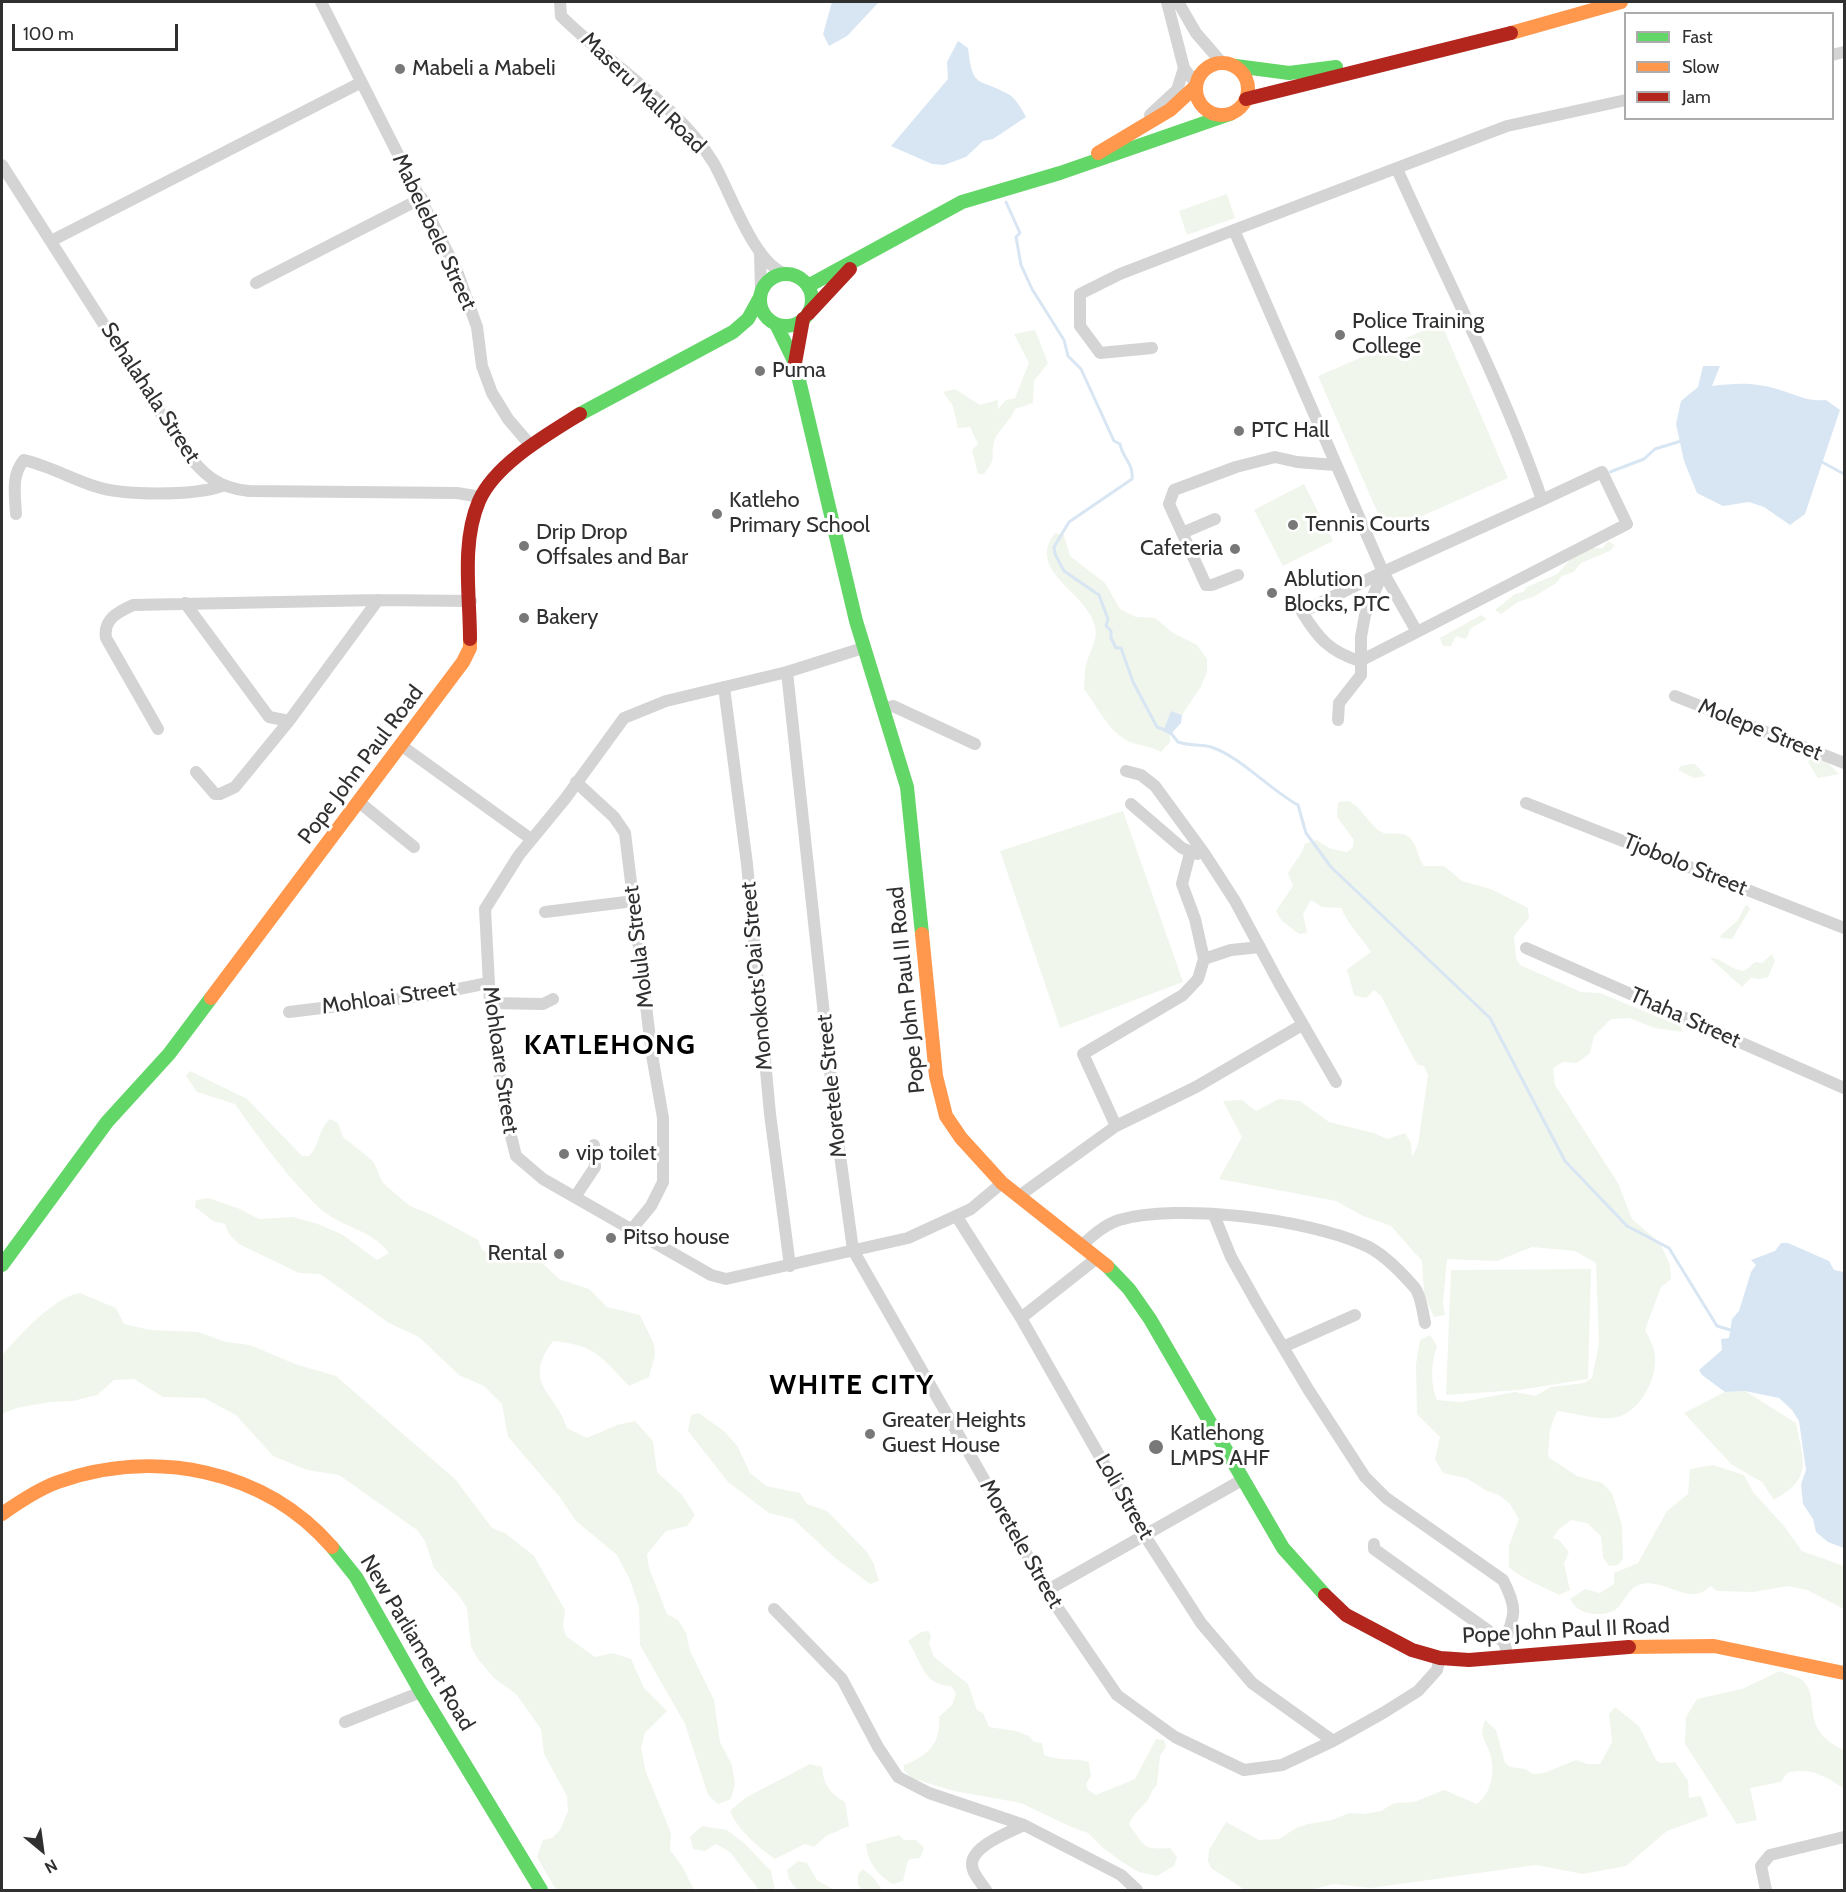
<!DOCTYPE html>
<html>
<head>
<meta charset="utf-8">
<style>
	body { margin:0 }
	#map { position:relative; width:1846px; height:1892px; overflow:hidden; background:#fff; font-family:Cabin,sans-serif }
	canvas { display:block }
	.frame { position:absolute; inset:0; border:3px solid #303030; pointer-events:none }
	.legend { position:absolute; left:1624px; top:12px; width:210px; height:108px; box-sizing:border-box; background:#fff; border:2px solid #acacac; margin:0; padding:8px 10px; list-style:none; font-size:18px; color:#303030 }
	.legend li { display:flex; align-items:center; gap:12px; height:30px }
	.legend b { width:30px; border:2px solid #acacac }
	.north { position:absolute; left:12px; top:1820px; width:60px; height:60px; -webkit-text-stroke:4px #fff; paint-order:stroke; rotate:151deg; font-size:16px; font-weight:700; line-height:24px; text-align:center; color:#303030 }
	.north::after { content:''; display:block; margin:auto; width:21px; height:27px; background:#303030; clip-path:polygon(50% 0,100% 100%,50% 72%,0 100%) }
	.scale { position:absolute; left:12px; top:24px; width:166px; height:27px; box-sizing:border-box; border:3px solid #303030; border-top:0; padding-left:8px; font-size:18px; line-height:21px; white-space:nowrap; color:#303030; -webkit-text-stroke:4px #fff; paint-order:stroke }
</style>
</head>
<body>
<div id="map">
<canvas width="1846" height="1892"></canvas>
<div class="frame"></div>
<ul class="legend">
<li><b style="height:8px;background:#63d668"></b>Fast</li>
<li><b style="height:8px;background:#ff974d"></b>Slow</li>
<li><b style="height:8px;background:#b3261e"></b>Jam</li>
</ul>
<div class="north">N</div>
<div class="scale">100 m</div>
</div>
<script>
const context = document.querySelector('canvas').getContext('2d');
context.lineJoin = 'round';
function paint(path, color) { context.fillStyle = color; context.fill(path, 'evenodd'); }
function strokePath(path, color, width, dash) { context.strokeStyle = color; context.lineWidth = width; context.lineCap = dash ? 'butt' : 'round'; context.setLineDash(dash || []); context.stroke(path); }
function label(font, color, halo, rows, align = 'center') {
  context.font = font + ' Cabin,sans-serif'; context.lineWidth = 6; context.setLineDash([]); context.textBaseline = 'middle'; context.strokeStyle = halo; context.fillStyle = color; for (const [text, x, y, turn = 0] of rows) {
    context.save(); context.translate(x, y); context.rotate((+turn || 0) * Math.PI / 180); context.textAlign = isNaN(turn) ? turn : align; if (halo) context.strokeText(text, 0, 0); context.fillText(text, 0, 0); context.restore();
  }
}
const green = new Path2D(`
	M1227,194L1235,218L1187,235L1179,211Z
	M1441,323L1508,478L1386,532L1318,376Z
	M1035,330L1048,363L1034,381L1033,403L1015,409C1011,421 997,430 994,442C990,459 998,456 984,474H978L972,450L978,444L970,427L958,428L953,406L943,392L955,389L980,405L998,400V409L1006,400L1015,398L1029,363L1014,334Z
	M1304,484L1333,541L1283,566L1254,510Z
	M1055,533L1064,535L1070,556L1105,583L1120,609L1136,617L1155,618L1173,633L1197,645L1207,659V672L1200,688L1182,715L1171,711L1163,731L1170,735V742L1161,752C1151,746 1140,746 1130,742C1108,732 1098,707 1084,689C1085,680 1084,669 1087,661C1091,649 1098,640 1095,626C1087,592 1025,571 1055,533Z
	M1608,541L1615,545L1610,551L1581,563L1574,572L1562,576L1555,584L1533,597L1518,602L1501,614L1495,610L1515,594L1523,592L1527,587L1557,574L1572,558L1591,548H1603Z
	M1481,615L1487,619L1470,629L1468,636L1465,639L1456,636L1451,646H1443L1440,638Z
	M1811,757L1828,763L1839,774L1818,778L1808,762Z
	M1691,764H1695L1706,776L1694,778L1678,770L1681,766Z
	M1349,801C1362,808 1368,822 1378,830C1388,838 1399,829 1409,837C1418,845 1417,857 1424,866H1444L1462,881L1491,889L1528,908L1529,918L1514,936L1516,958L1520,965L1581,992L1600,993L1680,1026L1683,1032L1655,1028L1629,1018L1611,1019L1594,1036L1590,1053L1577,1063L1563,1062L1553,1068L1555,1085L1618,1183L1632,1219L1660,1243L1670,1265L1671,1279L1661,1287L1645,1330C1650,1340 1656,1350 1655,1361C1655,1384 1637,1415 1613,1418C1597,1420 1574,1413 1557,1411L1550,1429L1548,1457L1577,1476L1602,1483L1612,1493L1622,1525L1623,1559L1618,1565L1609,1566L1603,1557L1601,1536L1587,1523L1571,1520L1558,1530L1553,1538L1559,1540L1569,1552L1564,1564L1570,1590L1559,1595C1542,1586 1522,1579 1509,1567V1546L1519,1519L1510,1504L1499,1495L1487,1491L1466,1478L1443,1473L1435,1459L1440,1437L1417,1414L1416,1364L1420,1340L1430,1335L1437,1346C1431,1362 1430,1384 1437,1400L1461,1402L1515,1392L1535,1396L1551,1387L1584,1383L1592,1378L1599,1344L1596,1263L1575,1251L1532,1247L1497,1261L1447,1259L1443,1303L1445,1315L1434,1317L1424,1294L1422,1261L1391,1226L1363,1216L1336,1201L1219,1179L1242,1137L1223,1101L1242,1100L1256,1111L1279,1099L1300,1101L1329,1122L1374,1133L1387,1139L1405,1133L1411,1143L1412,1157L1418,1145L1428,1075L1424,1066L1418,1065L1414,1059L1381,996L1374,990L1366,998L1355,996C1350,986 1352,979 1346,970L1371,952C1362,938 1347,923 1341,908L1322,907L1311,900L1303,914L1307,933L1299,934L1282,921L1276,911L1293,886L1288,873C1294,862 1301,857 1305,844L1316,840L1331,849L1347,852L1353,847L1354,840L1337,817L1338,802Z
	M1123,811L1183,982L1060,1028L1000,851Z
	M1748,905L1750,909L1732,939L1721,938L1720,936L1738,920L1745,906Z
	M1772,954L1775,961L1768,977L1760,979L1751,978L1742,987L1710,958C1720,956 1737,976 1747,969C1750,967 1752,964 1755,962L1762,963Z
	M190,1071L247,1099L302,1156H309C320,1146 318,1129 330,1119L338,1123L343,1137L373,1161L383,1183L410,1206L432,1215L478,1240L482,1250L502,1259L511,1248L541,1262L559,1279L589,1289L607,1307L640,1315L654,1344L655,1355L649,1377L629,1386C601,1357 596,1345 553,1341C521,1384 556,1392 567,1428L587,1438L617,1425L635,1421L653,1441L657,1472L682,1495L695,1515L687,1526L666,1531L647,1554L649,1568L667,1614L678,1620L686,1633L690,1651L714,1700L720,1742L732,1765L735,1784L731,1799L718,1804L708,1795L685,1724L640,1645L639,1607L630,1580L617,1555L576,1521L559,1496L508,1437L502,1404L484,1386L459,1375L419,1337L389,1323L320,1274L299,1273L239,1244L229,1234L225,1224L213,1221L195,1207L196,1200L209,1198L240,1209L259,1219L293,1217L318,1224L343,1235L377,1260L389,1253C372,1230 344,1228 323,1211C293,1185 258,1137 235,1104L197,1092L186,1076Z
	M1591,1269L1588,1379L1519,1390L1446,1395L1451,1270Z
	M80,1293L116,1308L124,1324L150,1330L198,1332L226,1342L250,1345L295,1364L336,1376L455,1479L492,1528L505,1533L534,1556L565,1610L563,1626L566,1636L595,1657L613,1653L631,1659L644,1688L667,1711L645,1733L641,1748L646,1772L671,1833L670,1850L682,1866L694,1890H556L537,1857L543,1840L552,1838L560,1830L568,1811L567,1796L544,1754L541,1729L516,1694L494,1678L477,1658L471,1646L467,1608L460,1597L434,1568L425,1541L417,1530L339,1475L307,1470L273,1456L236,1415L204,1398L163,1397L134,1379L114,1380L97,1395L73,1401L50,1402L16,1408L2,1414V1355C19,1336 55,1296 80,1293Z
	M1745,1391L1796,1423C1803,1462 1814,1477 1774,1500L1762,1482L1732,1465L1684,1413L1725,1392Z
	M699,1413L725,1432L738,1447L750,1473L766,1486L800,1493L807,1504L827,1511L867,1552L874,1564L879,1581L870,1584L834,1557L793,1519L769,1513L728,1482L688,1431L691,1415Z
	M1713,1465L1744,1475L1753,1492L1784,1526L1802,1551L1844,1566V1609L1807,1590L1788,1586L1753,1592L1717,1591L1710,1586C1691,1608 1666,1578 1641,1584C1628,1587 1625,1603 1615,1610C1600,1618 1578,1615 1570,1599L1585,1589L1600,1593L1614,1584V1573L1638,1563L1667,1511L1688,1494L1690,1469Z
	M929,1631L931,1637L929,1643L934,1657L968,1684L977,1710L983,1713L989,1727L1016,1731L1029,1736L1034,1742L1042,1743L1044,1755C1059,1762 1073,1757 1089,1762L1091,1776L1086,1784L1088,1790L1096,1795L1135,1779L1156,1739L1164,1740L1166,1746L1160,1756L1157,1785C1151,1790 1151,1796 1147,1801C1140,1810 1133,1813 1129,1825C1146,1845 1139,1850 1170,1848L1177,1857L1174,1866L1157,1876L1139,1872L1122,1862L1102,1847L1088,1833L1069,1826L1021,1803L954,1791L911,1778L904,1770V1765C927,1756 941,1744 939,1717L952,1705L956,1693L951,1686C923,1686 921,1660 908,1641L921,1632Z
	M1780,1671C1786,1674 1797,1676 1802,1680C1823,1699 1797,1729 1844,1750V1789C1826,1776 1810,1767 1787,1773L1781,1782L1750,1788L1757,1820L1737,1824L1685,1744L1686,1717L1697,1699L1742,1689Z
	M1615,1707L1639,1726L1656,1760L1661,1763L1675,1762L1688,1781L1689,1798L1701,1796L1708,1816L1667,1831L1626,1866L1583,1874L1536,1865L1371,1888L1334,1884L1310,1890H1245L1211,1868L1208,1861L1209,1850L1226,1822L1259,1840L1279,1839L1296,1828L1308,1824L1332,1820L1349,1813L1364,1814L1381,1811L1394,1803L1414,1802L1444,1790L1477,1804C1492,1793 1496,1769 1489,1751C1484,1736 1479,1737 1485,1720L1496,1730L1505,1763L1510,1767L1525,1769L1533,1774L1544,1773L1576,1760L1587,1764H1600L1612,1742L1609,1714Z
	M810,1764L822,1767C823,1783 830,1794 845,1802L849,1826L826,1836L814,1847L805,1844L775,1859C760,1849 736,1828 730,1811L745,1798Z
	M702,1826L727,1830L744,1843L771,1871L775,1890H759L730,1852L716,1844L705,1851L693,1849L690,1837Z
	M899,1835L904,1840H916L924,1848L920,1858L910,1859L907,1863L903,1881L893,1884C878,1876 867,1861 866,1844Z
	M798,1861L807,1863L817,1880L834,1890H797L789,1879L787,1870Z
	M863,1869L874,1878L882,1890H862L858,1885V1874Z`);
const water = new Path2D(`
	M832,2H879L847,36L829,46L823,34Z
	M958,41L968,48C973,91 979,77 1008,94C1016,98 1022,110 1026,117L993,139L983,141L966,157L944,165L932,164L891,146L948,79L947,62Z
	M1703,366H1720L1712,386C1735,383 1754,382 1777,389C1795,394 1807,402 1826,400L1840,410L1805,514L1790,525L1764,507L1749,502L1723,506L1697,493L1684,461L1676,424L1681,401L1698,387Z
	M1171,711L1182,715L1181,723L1170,735L1163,731Z
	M1781,1243H1788L1829,1261L1834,1270L1844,1272V1548L1828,1542L1816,1532L1813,1519L1803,1504L1801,1484L1806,1470L1799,1421L1792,1410L1779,1398L1745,1391L1725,1392L1702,1375L1699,1370L1722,1350L1721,1339L1729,1338L1732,1319L1739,1311L1751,1272L1756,1265L1751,1260L1775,1251Z`);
const stream = new Path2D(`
	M1006,202L1020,233L1016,237L1021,265L1032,289L1064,340L1068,356L1081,369L1114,441L1120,444C1122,457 1134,464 1132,479L1069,522L1054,547L1055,554L1064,571L1099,595L1108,619L1106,626L1111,631V638L1116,648H1121L1133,682L1157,727L1170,732L1178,742C1189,746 1201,744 1211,747C1241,757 1270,790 1298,805L1306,833L1331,867L1490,1018L1565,1161L1627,1226L1669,1248L1717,1326L1734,1331
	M1820,461L1844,474
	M1610,472L1644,459L1655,449L1681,441`);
const street = new Path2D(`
	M321,2L457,271L477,327L482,366L492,393L508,419L531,446
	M560,2L561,16C607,62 680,107 713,162C730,190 754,266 787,274
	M1167,2L1184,68L1196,84
	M1178,2L1196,33L1222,63
	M1832,55L1844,52
	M1150,115L1177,90L1184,68
	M2,165L184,450C203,474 217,488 249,491L457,493L481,497
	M1397,169C1446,279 1503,386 1542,500L1383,572L1234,230L1507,126L1626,100
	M51,241L360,83
	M760,253L761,291
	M256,283L422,198
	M1152,348L1100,353L1080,326V294L1120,274L1234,230
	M16,514C15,495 11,475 24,460C49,466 70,478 94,486C123,496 193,496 222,486
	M1182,533L1215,519
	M1383,572L1417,632L1627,524L1602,472L1542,500
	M1383,572L1302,612C1318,638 1330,652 1360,661L1417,632
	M1238,575L1212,585H1206L1169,504L1174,490L1236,467L1275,457L1297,462L1335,465
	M185,603L269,717L289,721
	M863,648L787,672L666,701L624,718L565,799L519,855L485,909L490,1003L505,1112L516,1156L543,1179L711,1275L726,1279L908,1238L971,1209L1002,1183
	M787,672L836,1126L853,1250L1057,1607L1117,1695L1175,1737L1244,1770L1282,1765L1333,1741L1383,1713L1418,1691L1437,1670L1440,1658
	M724,687L747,864L770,1114L790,1266
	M1675,696L1844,763
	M882,709L893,706L975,744
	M1338,720L1339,703L1361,675V637L1365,615L1383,572
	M158,729L106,638C103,619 118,612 133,605L378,600L471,601
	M402,746L531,839
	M1126,771L1141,775L1155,786L1204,853L1235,901L1279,983L1336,1082
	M196,772L215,794H220L235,787L289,721L378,600
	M576,782L614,817L625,833L652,1055L663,1118V1182L651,1206L632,1229
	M359,802L414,847
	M1526,803L1844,928
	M1131,804L1182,848L1197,854
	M545,912L634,901
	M1526,948L1844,1088
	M1204,959L1231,950L1260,947
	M490,1003L543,1004L553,999
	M289,1012L429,995L488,983
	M1116,1126L1083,1054L1183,995L1198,979L1204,959L1195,919L1182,884L1190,853
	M1019,1196L1116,1126L1196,1087L1302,1025
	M575,1197L595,1167L594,1145
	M1214,1215L1231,1257L1258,1305L1308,1389L1365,1477L1386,1498L1503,1580C1517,1607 1516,1615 1504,1642
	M957,1217L1021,1318L1145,1536L1201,1623L1252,1683L1333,1741
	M1081,1246C1092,1236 1104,1225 1119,1220C1178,1203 1306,1219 1362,1244C1381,1251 1402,1273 1415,1288C1421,1296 1423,1313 1425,1323
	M1021,1318L1097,1258
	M1283,1347L1355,1315
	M1374,1544V1549L1504,1642L1506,1649
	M1046,1591L1242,1480
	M774,1609L842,1679L878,1747L898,1777L929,1793L1024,1825L1121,1875L1137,1890
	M345,1722L421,1692
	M986,1890C982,1884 972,1873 972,1865C971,1846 1010,1832 1024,1825
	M1766,1890L1761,1866L1770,1855L1844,1837`);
const fast = new Path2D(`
	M1236,66L1289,73L1336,67
	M760 300a26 26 0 1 1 52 0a26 26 0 1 1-52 0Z
	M808,286L962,202L1060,173L1230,114
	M776,324L795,363L856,621L907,787L922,934
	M580,414L733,332L748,319L759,299
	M2,1265L107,1122L169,1054L211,998
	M1107,1266L1129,1289L1150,1319L1283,1548L1325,1595
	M332,1547L356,1577L421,1692L541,1890`);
const slow = new Path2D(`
	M1511,33L1621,2
	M1196 89a26 26 0 1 1 52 0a26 26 0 1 1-52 0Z
	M1098,153L1170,110L1196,86
	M922,934L936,1076L946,1116L961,1138L1002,1183L1107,1266
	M211,998L463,662L470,648V639
	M2,1514C19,1502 38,1489 58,1482C154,1448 264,1469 332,1547
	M1629,1647L1714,1646L1844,1673`);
const jam = new Path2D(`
	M1246,99L1511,33
	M808,314L850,269
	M795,363L803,319
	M470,639C470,595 461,543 479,501C495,464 548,434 580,414
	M1325,1595L1346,1615L1412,1650L1440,1658L1469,1660L1629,1647`);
const markers = [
	[400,69,6,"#787878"],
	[1340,335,6,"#787878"],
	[760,371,6,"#787878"],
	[1239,431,6,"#787878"],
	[717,514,6,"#787878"],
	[1293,525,6,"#787878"],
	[524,546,6,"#787878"],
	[1235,549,6,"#787878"],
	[1272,593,6,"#787878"],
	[524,618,6,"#787878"],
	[564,1154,6,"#787878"],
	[611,1238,6,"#787878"],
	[559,1254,6,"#787878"],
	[870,1434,6,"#787878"],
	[1156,1447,8,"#787878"]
];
const poiNames = [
	["Mabeli a Mabeli",412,69],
	["Police Training",1352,322],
	["College",1352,347],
	["Puma",772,371],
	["PTC Hall",1251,431],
	["Katleho",729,501],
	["Primary School",729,526],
	["Tennis Courts",1305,525],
	["Drip Drop",536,533],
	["Offsales and Bar",536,558],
	["Cafeteria",1223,549,"right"],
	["Ablution",1284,580],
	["Blocks, PTC",1284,605],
	["Bakery",536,618],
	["vip toilet",576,1154],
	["Pitso house",623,1238],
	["Rental",547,1254,"right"],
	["Greater Heights",882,1421],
	["Guest House",882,1446],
	["Katlehong",1170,1434],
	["LMPS AHF",1170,1459]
];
const streetNames = [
	["Maseru Mall Road",643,93,44],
	["Mabelebele Street",434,232,65],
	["Sehalahala Street",150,393,57],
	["Molepe Street",1760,730,22],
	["Pope John Paul Road",361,765,-53],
	["Tjobolo Street",1685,865,22],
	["Molula Street",639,947,-97],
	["Monokots'Oai Street",757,976,-95],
	["Pope John Paul II Road",907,990,-96],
	["Mohloai Street",389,998,-8],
	["Thaha Street",1685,1018,24],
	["Mohloare Street",500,1060,82],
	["Moretele Street",832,1086,-96],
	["Loli Street",1124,1497,60],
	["Moretele Street",1021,1544,60],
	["Pope John Paul II Road",1566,1631,-3],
	["New Parliament Road",417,1643,59]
];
const districtNames = [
	["KATLEHONG",610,1046],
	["WHITE CITY",852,1386]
];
paint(green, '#f0f6ec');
paint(water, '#d8e6f3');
strokePath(stream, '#d8e6f3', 3);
strokePath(street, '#d4d4d4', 12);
strokePath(fast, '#63d668', 14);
strokePath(slow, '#ff974d', 14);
strokePath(jam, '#b3261e', 14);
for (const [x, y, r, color] of markers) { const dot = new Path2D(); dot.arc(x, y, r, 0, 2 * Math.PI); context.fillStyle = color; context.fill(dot); strokePath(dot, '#fff', 2); }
label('22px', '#303030', '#fff', poiNames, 'left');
label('22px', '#303030', '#fff', streetNames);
context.letterSpacing = '1.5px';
label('bold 28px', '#000', '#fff', districtNames);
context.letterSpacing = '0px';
</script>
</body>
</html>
